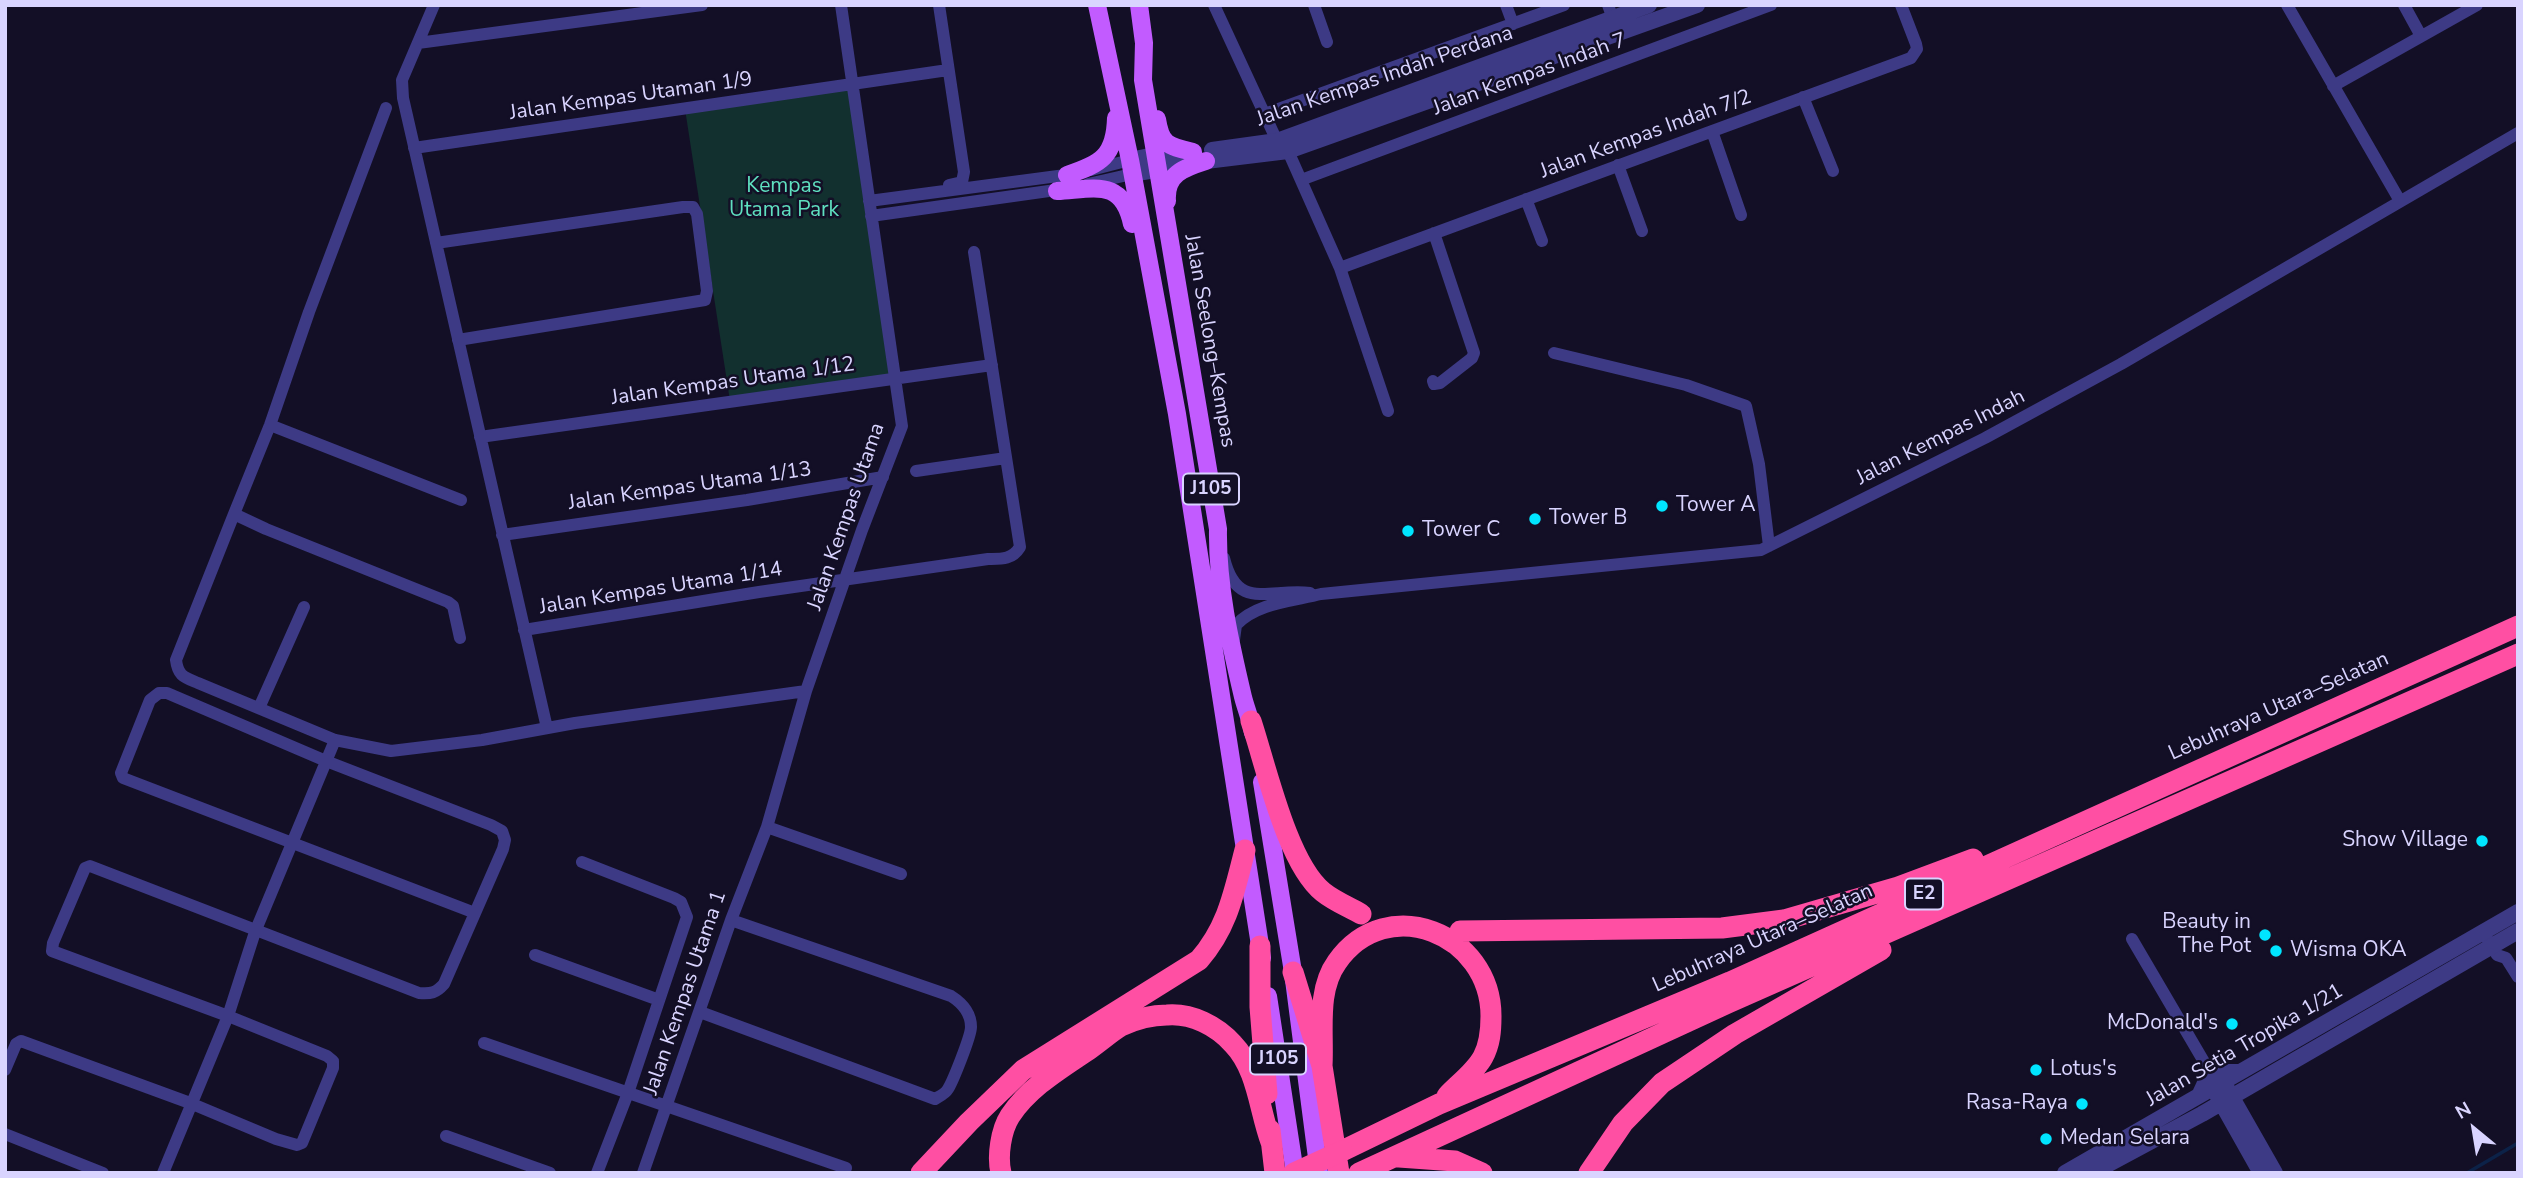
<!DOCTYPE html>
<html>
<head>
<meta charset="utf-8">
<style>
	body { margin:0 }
	#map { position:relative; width:2523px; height:1178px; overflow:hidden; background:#130f26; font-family:"Nunito Sans",sans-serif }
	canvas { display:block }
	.frame { position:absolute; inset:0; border:7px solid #d9d4ff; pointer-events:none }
	.north { position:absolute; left:2439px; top:1094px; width:70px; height:70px; -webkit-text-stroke:5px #130f26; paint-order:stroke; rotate:330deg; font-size:19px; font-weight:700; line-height:28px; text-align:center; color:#d9d4ff }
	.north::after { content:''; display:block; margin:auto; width:24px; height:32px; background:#d9d4ff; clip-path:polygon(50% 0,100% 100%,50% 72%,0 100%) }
</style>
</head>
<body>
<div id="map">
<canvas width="2523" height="1178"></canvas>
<div class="frame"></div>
<div class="north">N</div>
</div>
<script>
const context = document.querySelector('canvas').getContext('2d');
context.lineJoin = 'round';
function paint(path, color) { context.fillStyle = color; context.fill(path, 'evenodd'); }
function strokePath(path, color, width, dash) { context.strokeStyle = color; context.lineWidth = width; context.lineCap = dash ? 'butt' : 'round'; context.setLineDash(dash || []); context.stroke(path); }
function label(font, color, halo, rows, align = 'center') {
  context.font = font + ' "Nunito Sans",sans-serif'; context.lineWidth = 5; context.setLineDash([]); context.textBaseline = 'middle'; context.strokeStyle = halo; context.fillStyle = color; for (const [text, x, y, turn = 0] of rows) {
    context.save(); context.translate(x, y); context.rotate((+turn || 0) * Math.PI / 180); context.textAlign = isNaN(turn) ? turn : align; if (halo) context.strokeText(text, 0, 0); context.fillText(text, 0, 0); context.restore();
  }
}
const green = new Path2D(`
	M852,84L895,379L730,401L685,109Z`);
const stream = new Path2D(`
	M2467,1173L2518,1143`);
const minor = new Path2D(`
	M434,5L402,80L403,98L547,728
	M939,5L964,172L962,182L949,185
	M1214,5L1277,141
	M1314,5L1327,42
	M1506,5L1513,24
	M1608,5L1616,27
	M2287,5L2400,201
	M2404,5L2421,36
	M418,43L702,5
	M2333,86L2477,5
	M1803,97L1833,171
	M386,108L309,312L270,425L234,514L266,529L448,602L453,606L460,638
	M1265,114L1564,5
	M1712,131L1741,215
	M414,148L948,70
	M1288,151L1340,268L1388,411
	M1618,165L1642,231
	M1091,170L1130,160
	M1301,180L1771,5
	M1088,184L1132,174
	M1526,199L1542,241
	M869,201L1073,174
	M871,216L1063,189
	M436,243L683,207H693L697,214L707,291L705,300L458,340
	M1340,268L1911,58L1917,49L1916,44L1901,5
	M1554,353L1686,385L1746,406L1759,464L1769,546
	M1433,381L1434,384L1440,383L1472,358L1474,353L1434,233
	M270,425L461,500
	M480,437L992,365
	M916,471L1006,458
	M234,514L176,660C178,676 184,677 198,683L335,740L391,751L482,740L575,723L806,691
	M502,535L747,500L883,477
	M1224,558C1237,612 1269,588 1310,593
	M524,630L759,592L988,559C1001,559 1012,560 1020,547L974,252
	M1234,640L1236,625C1256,603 1293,601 1321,594L1761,550L1985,438L2121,364L2518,133
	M259,708L304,607
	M767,827L901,874
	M582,862L674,898L681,902L687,917L628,1093L597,1173
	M2483,932L2497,955L2506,958
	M2132,939L2210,1072L2212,1078
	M535,955L659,1000
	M2506,958L2518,977
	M700,1012L935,1099C940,1096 945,1094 948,1089C953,1081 971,1036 971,1027C971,1012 962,1003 951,996L731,920
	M484,1043L846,1168
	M5,1070L16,1044L21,1041L190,1103L276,1139L297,1145L302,1143L333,1068V1061L327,1056L228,1016L52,951L53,943L85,868L90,866L419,993C431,994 436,993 444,984L503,849L505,840L502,831L491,825L326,761L167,693H159L150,700L121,773L123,778L475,913
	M5,1134L103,1173
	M446,1136L550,1173
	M163,1173L228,1016L255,932L335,740
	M643,1173L731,920L767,827L806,691L862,530L902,426L841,5`);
const tertiary = new Path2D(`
	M1212,150L1277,141L1649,5
	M1130,160L1154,155L1189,152
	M1132,174L1206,161L1288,151L1697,5
	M2226,1087L2275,1173
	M2216,1093L2261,1173
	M2199,1096L2210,1072H2238
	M2065,1173L2518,912
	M2092,1173L2202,1114L2518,931`);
const primary = new Path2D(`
	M1097,5L1130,160L1177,414L1262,958
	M1139,5L1144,43L1143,80L1218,529C1217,585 1230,642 1243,697C1246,709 1251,720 1253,733
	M1157,119C1161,145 1168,146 1193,152
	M1067,175C1101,164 1115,156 1116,118
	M1057,191C1095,189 1122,178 1132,224
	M1167,201C1165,174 1184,168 1206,161
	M1262,782L1293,972L1319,1173
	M1268,996L1295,1173`);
const motorway = new Path2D(`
	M1251,721C1266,766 1287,863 1323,892C1334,901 1349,907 1361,914
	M1460,931L1722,928L1784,920L1898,887L1973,859
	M1260,946V1007L1267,1094
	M1293,972L1322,1066L1339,1173
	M1322,1066C1324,1032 1316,991 1337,962C1387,891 1491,934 1491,1016C1491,1031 1490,1044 1483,1057C1475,1072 1458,1084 1447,1096
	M1270,1130L1275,1173
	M1342,1151L1439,1104L1730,982L2518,626
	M1399,1157L1455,1161L1482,1173
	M921,1173L969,1122L1023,1070L1199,960C1228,927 1234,892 1245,850
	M1001,1173C997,1156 1001,1130 1010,1116C1030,1086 1062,1068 1091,1048C1101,1041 1111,1032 1121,1026C1136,1019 1152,1015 1167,1015C1192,1013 1217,1026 1233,1044C1258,1070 1259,1110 1271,1142
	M1359,1173L1728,1003L2518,654
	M1589,1173L1623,1123L1662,1083L1735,1034L1881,950`);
const motorwayBridge = new Path2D(`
	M1294,1173L1342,1151`);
const markers = [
	[1662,506,7,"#00e5ff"],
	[1535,519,7,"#00e5ff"],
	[1408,531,7,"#00e5ff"],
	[2482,841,7,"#00e5ff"],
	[2265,935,7,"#00e5ff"],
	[2276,951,7,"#00e5ff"],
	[2232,1024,7,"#00e5ff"],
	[2036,1070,7,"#00e5ff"],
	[2082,1104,7,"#00e5ff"],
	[2046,1139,7,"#00e5ff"]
];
const shields = [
	[1211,489,56],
	[1924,894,38],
	[1278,1059,56]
];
const shieldNames = [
	["J105",1211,489],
	["E2",1924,894],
	["J105",1278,1059]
];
const streetNames = [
	["Jalan Kempas Indah 7",1530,75,-20],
	["Jalan Kempas Indah Perdana",1385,77,-19],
	["Jalan Kempas Utaman 1/9",631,97,-8],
	["Jalan Kempas Indah 7/2",1646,135,-20],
	["Jalan Seelong–Kempas",1209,341,80],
	["Jalan Kempas Utama 1/12",733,382,-8],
	["Jalan Kempas Indah",1941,438,-27],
	["Jalan Kempas Utama 1/13",690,487,-8],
	["Jalan Kempas Utama",847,517,-71],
	["Jalan Kempas Utama 1/14",661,589,-9],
	["Lebuhraya Utara–Selatan",2279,707,-24],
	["Lebuhraya Utara–Selatan",1763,939,-24],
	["Jalan Kempas Utama 1",686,993,-71],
	["Jalan Setia Tropika 1/21",2245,1046,-30]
];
const parkNames = [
	["Kempas",784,187],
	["Utama Park",784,211]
];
const poiNames = [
	["Tower A",1676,506],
	["Tower B",1549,519],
	["Tower C",1422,531],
	["Show Village",2468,841,"right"],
	["Beauty in",2251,923,"right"],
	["The Pot",2251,947,"right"],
	["Wisma OKA",2290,951],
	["McDonald's",2218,1024,"right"],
	["Lotus's",2050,1070],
	["Rasa-Raya",2068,1104,"right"],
	["Medan Selara",2060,1139]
];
paint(green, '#12302f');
strokePath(stream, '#0c2248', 3.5);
strokePath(minor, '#3d3a85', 12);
strokePath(tertiary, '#3d3a85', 16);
strokePath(primary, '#c25bff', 18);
strokePath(motorway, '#ff4fa3', 21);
strokePath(motorwayBridge, '#ff4fa3', 21);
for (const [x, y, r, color] of markers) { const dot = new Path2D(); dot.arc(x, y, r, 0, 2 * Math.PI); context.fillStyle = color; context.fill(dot); strokePath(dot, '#130f26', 2.5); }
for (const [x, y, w] of shields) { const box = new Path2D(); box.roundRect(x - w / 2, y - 15.5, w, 31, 5); context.fillStyle = '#130f26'; context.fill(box); strokePath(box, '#d9d4ff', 2); }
label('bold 19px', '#d9d4ff', null, shieldNames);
label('21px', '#d9d4ff', '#130f26', streetNames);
label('21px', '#5fe0c0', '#130f26', parkNames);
label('21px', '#d9d4ff', '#130f26', poiNames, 'left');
</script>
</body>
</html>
